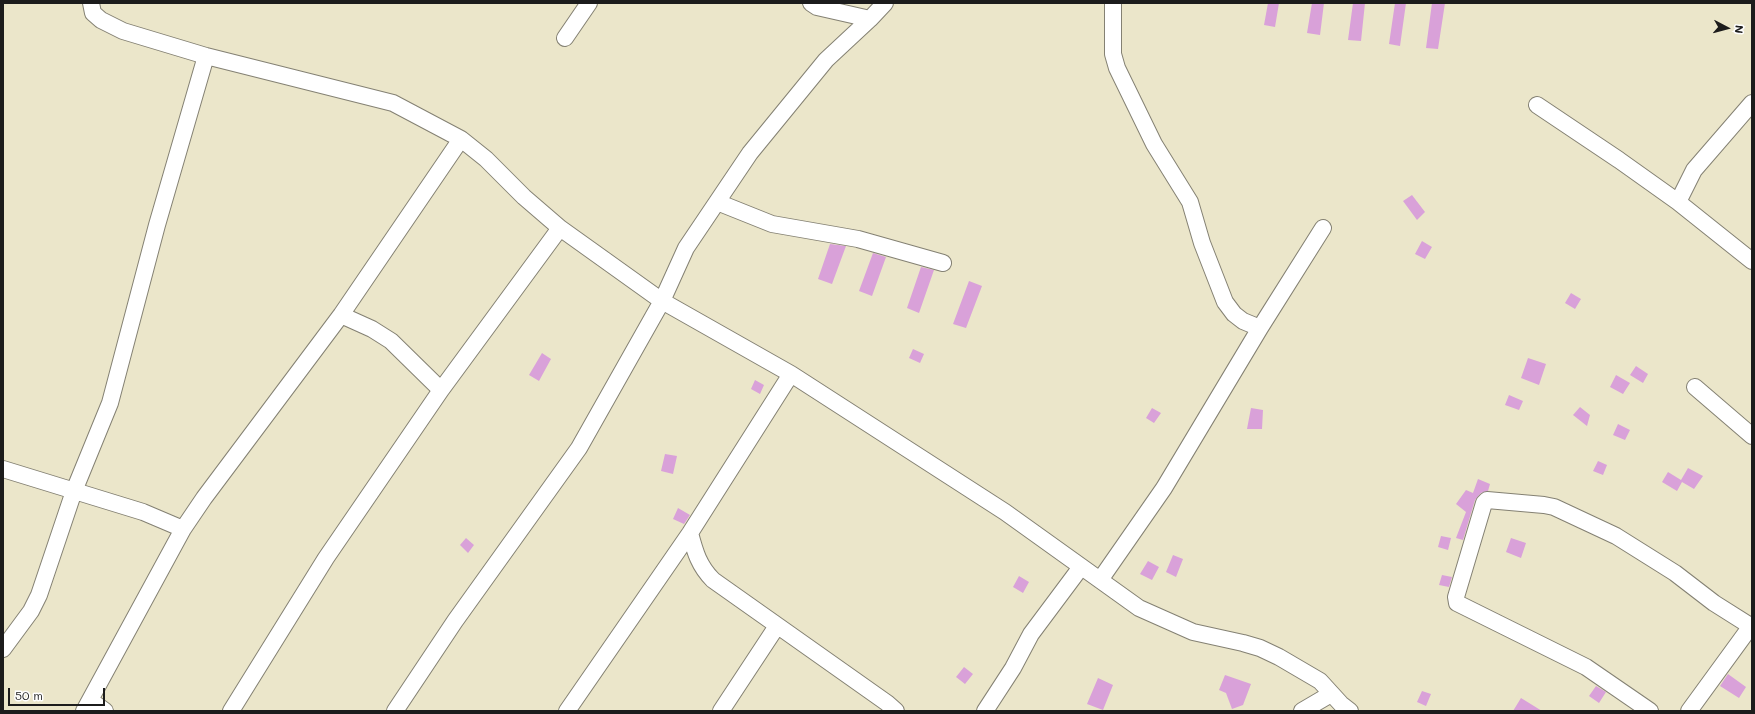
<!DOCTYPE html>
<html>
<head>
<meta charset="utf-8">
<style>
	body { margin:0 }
	#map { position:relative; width:1755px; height:714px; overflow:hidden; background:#ebe6ca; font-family:Mali,sans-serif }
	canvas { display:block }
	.frame { position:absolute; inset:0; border:4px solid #1c1c1c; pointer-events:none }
	.north { position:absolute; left:1707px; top:8px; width:40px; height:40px; -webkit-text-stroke:3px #fff; paint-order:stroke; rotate:96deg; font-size:11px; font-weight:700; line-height:16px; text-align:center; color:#1c1c1c }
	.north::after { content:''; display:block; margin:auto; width:14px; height:18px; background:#1c1c1c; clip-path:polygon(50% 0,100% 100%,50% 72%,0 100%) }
	.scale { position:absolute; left:8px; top:688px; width:97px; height:18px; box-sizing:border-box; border:2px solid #1c1c1c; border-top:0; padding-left:5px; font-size:12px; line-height:14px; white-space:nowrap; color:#1c1c1c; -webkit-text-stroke:3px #fff; paint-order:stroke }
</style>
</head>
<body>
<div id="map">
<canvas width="1755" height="714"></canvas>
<div class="frame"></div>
<div class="north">N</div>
<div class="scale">50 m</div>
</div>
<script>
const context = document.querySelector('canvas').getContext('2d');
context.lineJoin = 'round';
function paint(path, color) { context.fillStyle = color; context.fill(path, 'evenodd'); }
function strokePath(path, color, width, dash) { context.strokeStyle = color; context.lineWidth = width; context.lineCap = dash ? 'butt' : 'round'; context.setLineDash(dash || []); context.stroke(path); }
const building = new Path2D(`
	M1268,3H1279L1275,27L1264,25Z
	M1312,3H1324L1320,35L1307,33Z
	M1353,3H1365L1361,41L1348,40Z
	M1395,3H1406L1400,46L1389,44Z
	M1432,3H1445L1438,49L1426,48Z
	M1412,195L1425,212L1417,220L1403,201Z
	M1422,241L1432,247L1425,259L1415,254Z
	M830,244L846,246L832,284L818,279Z
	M873,253L886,257L872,296L859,291Z
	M921,267L934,270L919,313L907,308Z
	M969,281L982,286L966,328L953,324Z
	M1571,293L1581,299L1575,309L1565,303Z
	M913,349L924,354L920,363L909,358Z
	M542,353L551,359L539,381L529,375Z
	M1528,358L1546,364L1539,385L1521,378Z
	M1636,366L1648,374L1643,383L1630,375Z
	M1616,375L1630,383L1623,394L1610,387Z
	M755,380L764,385L760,394L751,389Z
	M1509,395L1523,401L1519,410L1505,405Z
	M1580,407L1590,415L1587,426L1573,415Z
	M1152,408L1161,413L1154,423L1146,418Z
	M1251,408L1263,410L1262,429H1247Z
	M1618,424L1630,430L1625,440L1613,435Z
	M665,454L677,456L673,474L661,471Z
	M1598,461L1607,465L1603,475L1593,471Z
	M1688,468L1703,476L1694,489L1682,482L1677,491L1662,482L1668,472L1681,480Z
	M1478,479L1490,484L1488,491L1481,493L1475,500L1463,540L1456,538L1466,512L1456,504L1466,490L1473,493Z
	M678,508L690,515L684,524L673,519Z
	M1441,536L1451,538L1448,550L1438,547Z
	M466,538L474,545L468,553L460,545Z
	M1511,538L1526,543L1521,558L1506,552Z
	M1173,555L1183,559L1176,577L1166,572Z
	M1148,561L1159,567L1152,580L1140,574Z
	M1442,575L1452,577L1449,587L1439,585Z
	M1019,576L1029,582L1023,593L1013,587Z
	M964,667L973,674L965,684L956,677Z
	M1728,674L1746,687L1739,698L1720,686Z
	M1225,675L1251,684L1243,705L1232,709L1226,693L1219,690Z
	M1098,678L1113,685L1103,710L1087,704Z
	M1596,686L1606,692L1599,703L1589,696Z
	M1422,691L1431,694L1426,706L1417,702Z
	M1521,698L1542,711H1513Z`);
const minor = new Path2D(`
	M91,3L93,13L101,20L123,31L206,56L393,103L461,139L486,159L524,197L560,228L662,301L791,374L1005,512L1139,608L1193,632L1243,643L1260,648L1279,657L1320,681L1341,704L1350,711
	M811,3L817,7L870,19
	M1113,3V54L1117,68L1154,144L1190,202L1202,243L1225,302L1234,314L1243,321L1260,328
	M565,38L589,3
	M1537,105L1619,160L1678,202L1752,261
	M717,202L772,224L858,239L943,263
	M1678,202L1694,170L1752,103
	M341,315L372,329L391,341L441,390
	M1695,387L1752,436
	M3,469L143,512L183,529
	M690,533C695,552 699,566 713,580L887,703L896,711
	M1100,580L1164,488L1260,328L1323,228
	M3,649L31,611L39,595L74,491L110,403L157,225L206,56
	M90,700L105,711
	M84,711L183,529L204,498L341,315L461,139
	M231,711L326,558L441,390L560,228
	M395,711L455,621L579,448L662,301L686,248L750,153L826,60L870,19L885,3
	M567,711L690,533L791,374
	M721,711L777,626
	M985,711L1013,668L1031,634L1081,567
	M1302,711L1331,694
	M1650,711L1586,667L1457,603L1456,597L1484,503L1487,500L1544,505L1554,507L1616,536L1675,573L1714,603L1752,627
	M1689,711L1751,626`);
paint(building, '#d9a1d9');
strokePath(minor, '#848173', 18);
strokePath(minor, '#fff', 16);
</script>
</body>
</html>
